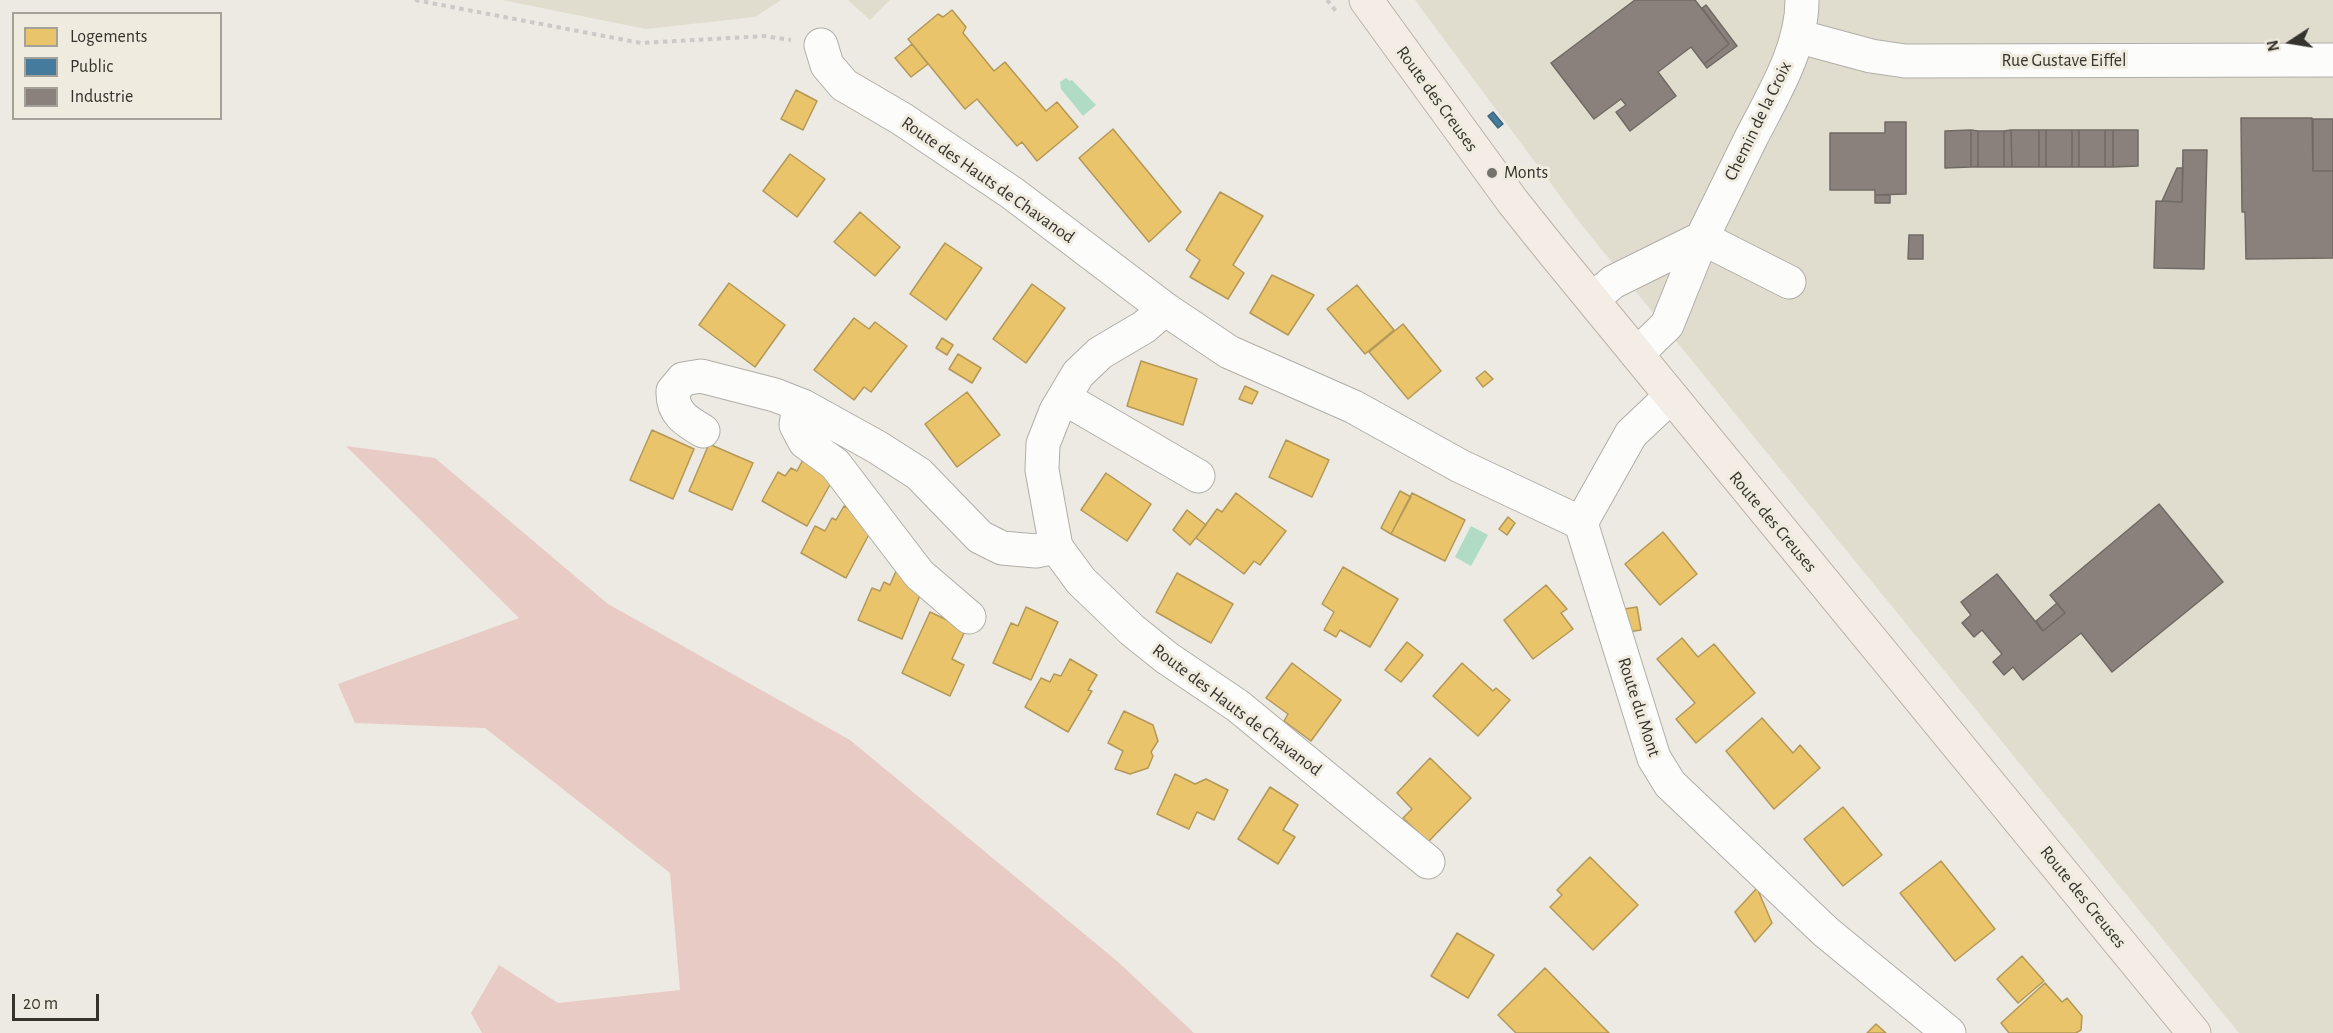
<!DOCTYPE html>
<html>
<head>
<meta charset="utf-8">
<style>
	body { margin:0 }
	#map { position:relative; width:2333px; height:1033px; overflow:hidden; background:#eceae2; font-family:"Alegreya Sans",sans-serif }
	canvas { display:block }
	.legend { position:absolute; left:12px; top:12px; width:210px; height:108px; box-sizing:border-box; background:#efecdf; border:2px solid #a4a298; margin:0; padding:8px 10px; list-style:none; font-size:18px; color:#34332e }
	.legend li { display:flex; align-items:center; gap:12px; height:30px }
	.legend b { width:30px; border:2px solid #a4a298 }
	.north { position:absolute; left:2261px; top:12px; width:60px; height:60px; -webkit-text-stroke:4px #efecdf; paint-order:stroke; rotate:258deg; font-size:16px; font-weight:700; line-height:24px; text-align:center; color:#34332e }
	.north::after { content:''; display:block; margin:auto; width:21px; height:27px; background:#34332e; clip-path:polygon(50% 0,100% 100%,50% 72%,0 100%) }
	.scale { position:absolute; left:12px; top:994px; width:87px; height:27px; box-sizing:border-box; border:3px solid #34332e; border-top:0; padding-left:8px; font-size:18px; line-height:21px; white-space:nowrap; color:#34332e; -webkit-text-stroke:4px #efecdf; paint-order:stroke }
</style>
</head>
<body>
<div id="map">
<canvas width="2333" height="1033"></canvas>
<ul class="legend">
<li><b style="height:16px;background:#e9c46a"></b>Logements</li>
<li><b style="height:16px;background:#457b9d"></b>Public</li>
<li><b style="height:16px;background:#8a817c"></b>Industrie</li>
</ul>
<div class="north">N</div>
<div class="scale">20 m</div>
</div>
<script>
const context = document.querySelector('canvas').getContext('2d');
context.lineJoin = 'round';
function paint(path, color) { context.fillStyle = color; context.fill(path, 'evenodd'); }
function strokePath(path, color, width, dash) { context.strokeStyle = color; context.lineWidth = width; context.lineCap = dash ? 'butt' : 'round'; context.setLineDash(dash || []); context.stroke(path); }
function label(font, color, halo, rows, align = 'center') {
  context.font = font + ' "Alegreya Sans",sans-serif'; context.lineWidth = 6; context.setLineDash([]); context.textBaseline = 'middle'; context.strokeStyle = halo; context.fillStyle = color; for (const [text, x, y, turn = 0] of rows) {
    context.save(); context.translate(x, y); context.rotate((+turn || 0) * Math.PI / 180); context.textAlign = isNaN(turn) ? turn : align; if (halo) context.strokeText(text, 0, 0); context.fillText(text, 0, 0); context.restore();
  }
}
const built = new Path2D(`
	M502,0H781L755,17L646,29Z
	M848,0H890L870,20Z
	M1415,0H2333V1033H2239L1580,223Z`);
const green = new Path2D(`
	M346,446L435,458L608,604L850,740L1117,961L1194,1033H482L471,1013L499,965L558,1003L680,990L670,873L485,728L355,723L338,684L519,618Z`);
const water = new Path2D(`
	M1066,78L1070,81L1072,80L1096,105L1083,116L1061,89L1060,82Z
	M1471,526L1488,535L1471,566L1455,557Z`);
const homes = new Path2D(`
	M952,10L966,27L963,33L994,71L1005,62L1046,111L1057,102L1078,127L1037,161L1022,142L1017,146L977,99L965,109L908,39L938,14L943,17Z
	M912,44L928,64L911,77L895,58Z
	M796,90L817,101L803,130L781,119Z
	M1113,129L1181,212L1149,242L1079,158Z
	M790,154L825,179L797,217L763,191Z
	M1220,192L1263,216L1233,265L1244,273L1228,299L1190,277L1200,260L1186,250Z
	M860,212L900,247L875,276L834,242Z
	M945,243L982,268L946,320L910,294Z
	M1272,275L1314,295L1288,335L1250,313Z
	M729,283L785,325L755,367L699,325Z
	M1032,284L1065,308L1026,363L993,339Z
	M1357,285L1394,330L1365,354L1327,309Z
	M854,318L869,329L875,322L907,346L871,392L864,387L854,400L814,370Z
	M1403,324L1441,371L1408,399L1369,352Z
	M942,338L953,345L947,355L936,348Z
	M958,354L981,368L972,383L949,369Z
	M1141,361L1197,379L1183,425L1127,406Z
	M1485,371L1493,379L1483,387L1476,378Z
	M1245,386L1258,392L1252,404L1239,399Z
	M967,392L1000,435L957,467L925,424Z
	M652,430L694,449L673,499L630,480Z
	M1286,440L1329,460L1312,497L1269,477Z
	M709,444L753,463L732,510L689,491Z
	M805,456L836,474L807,526L762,501L778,472L785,476L791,468L797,471Z
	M1106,473L1151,504L1127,541L1081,510Z
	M1400,491L1411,497L1391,534L1381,528Z
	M1236,493L1286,531L1260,565L1254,561L1244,574L1196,538L1217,509L1222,512Z
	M1412,493L1465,520L1445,561L1391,534Z
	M844,506L875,523L846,578L801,553L815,526L825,531L832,518L836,520Z
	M1187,510L1206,525L1190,545L1173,530Z
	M1508,517L1515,523L1507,535L1499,529Z
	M1663,532L1697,574L1660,605L1625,564Z
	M1343,567L1398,599L1370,647L1340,630L1336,637L1324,630L1334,612L1322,604Z
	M896,571L925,583L902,639L858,620L872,588L880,591L884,582L890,585Z
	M1177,573L1233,604L1211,643L1156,612Z
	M1546,585L1567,609L1561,613L1573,629L1533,659L1504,620Z
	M1026,607L1058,622L1031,680L993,663L1011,623L1018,626Z
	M1637,607L1641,630L1628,632L1624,609Z
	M930,612L966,629L952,659L964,665L950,696L902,673Z
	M1682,638L1698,657L1714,644L1755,693L1696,743L1676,719L1695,703L1657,659Z
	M1407,642L1423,655L1401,682L1385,670Z
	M1070,659L1097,675L1088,690L1092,691L1068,732L1025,707L1041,678L1050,682L1054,674L1061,676Z
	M1292,663L1341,700L1311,741L1284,721L1288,714L1266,698Z
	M1462,663L1493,691L1496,688L1510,700L1478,736L1433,696Z
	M1124,711L1153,725L1158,741L1151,752L1153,756L1148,768L1130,774L1115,769L1123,751L1108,743Z
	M1762,718L1793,753L1800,745L1820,768L1774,809L1726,751Z
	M1430,758L1471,798L1428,842L1403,818L1412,809L1397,793Z
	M1175,774L1195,784L1206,779L1228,790L1214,820L1197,812L1189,829L1157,814Z
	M1270,787L1298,805L1283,830L1295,837L1278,864L1238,839Z
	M1843,807L1882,855L1843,886L1804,839Z
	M1590,857L1638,905L1593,950L1550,907L1562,895L1557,890Z
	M1941,861L1995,929L1955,961L1900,893Z
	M1757,888L1772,923L1755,942L1735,912Z
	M1457,933L1494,955L1468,998L1431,976Z
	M2022,956L2044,981L2018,1003L1997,979Z
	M1545,968L1609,1033H1516L1498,1015Z
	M2045,983L2062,1002L2067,998L2082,1016L2081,1030L2076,1033H2009L2001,1023Z
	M1876,1024L1886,1033H1867Z`);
const public = new Path2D(`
	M1493,112L1503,124L1498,128L1488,116Z`);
const industry = new Path2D(`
	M1635,0H1695L1729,44L1704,64L1691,47L1658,72L1676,96L1630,131L1616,112L1626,105L1621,99L1594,119L1551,63Z
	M1706,5L1737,46L1707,68L1704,64L1729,44L1702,8Z
	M2241,118H2312L2313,171H2333V258L2246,259L2245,212H2242Z
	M2313,119H2333V171H2313Z
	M1885,122H1906V194L1875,195V190H1830V133H1885Z
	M1971,130V167L1945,168V131Z
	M1971,130L1978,131V167H1971Z
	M2011,130L2012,167H2004V131Z
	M2011,130H2039V167H2012Z
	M2039,130H2046V167H2039Z
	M2046,130H2072V167H2046Z
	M2072,130H2079V167H2072Z
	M2079,130H2105V167H2079Z
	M2105,130H2113V167H2105Z
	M2113,130H2138V166L2113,167Z
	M1978,131H2004V167H1978Z
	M2183,150H2207L2204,269L2154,268L2156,201L2182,202Z
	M2177,168H2183L2182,202L2162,201Z
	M1875,195H1890V203H1875Z
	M1909,235H1923V259H1908Z
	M2159,504L2223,582L2112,672L2081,633L2023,680L2013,667L2004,675L1993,662L2002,654L1982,630L1974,637L1962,623L1971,615L1961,602L1997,574L2043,631L2065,613L2050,595Z
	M2057,603L2065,613L2043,631L2036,621Z`);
const path = new Path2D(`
	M415,0L641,43L764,36L791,40
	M1327,0L1336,11`);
const minor = new Path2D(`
	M1797,36L1871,56L1905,61L2333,60
	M821,45L827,65L844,85L902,119L1012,193L1165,309L1229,352L1354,407L1460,466L1581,523
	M1789,282L1702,238C1718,205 1735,171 1751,138C1773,95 1802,49 1802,0
	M1593,299L1613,282L1702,238L1667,325L1637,354
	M1165,309L1144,327L1100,353L1078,374L1056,411L1043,444L1042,470L1056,547L1081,581L1132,630L1167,658L1238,706L1428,862
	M1670,397L1631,434L1581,523L1654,758L1670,784L1826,932L1949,1033
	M1064,398L1198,476
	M803,406L797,418L796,425L805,442L835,464L919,574L969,617
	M703,431C686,421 672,413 673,391L683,379L701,376L775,395L803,406L877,447L919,474L980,537L1002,548L1036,551L1056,547`);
const major = new Path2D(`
	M1366,0L1513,202L1553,252L2194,1033`);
const markers = [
	[1492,173,6,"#74736d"]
];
const streetNames = [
	["Rue Gustave Eiffel",2064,61],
	["Route des Creuses",1437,99,54],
	["Chemin de la Croix",1758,121,-64],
	["Route des Hauts de Chavanod",988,180,35],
	["Route des Creuses",1773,522,50],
	["Route du Mont",1639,707,72],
	["Route des Hauts de Chavanod",1237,710,37],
	["Route des Creuses",2083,897,51]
];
const poiNames = [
	["Monts",1504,173]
];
paint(built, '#e1ddce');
paint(green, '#e8cbc4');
paint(water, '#b0dcc5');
paint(homes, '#e9c46a');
strokePath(homes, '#b39858', 1.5);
paint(public, '#457b9d');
strokePath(public, '#40657c', 1.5);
paint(industry, '#8a817c');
strokePath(industry, '#706a65', 1.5);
strokePath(minor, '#b0aea8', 35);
strokePath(major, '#beb3a7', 35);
strokePath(path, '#cbcac8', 4, [4.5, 4.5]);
strokePath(minor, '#fcfcfb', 33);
strokePath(major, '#f3ede6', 33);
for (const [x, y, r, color] of markers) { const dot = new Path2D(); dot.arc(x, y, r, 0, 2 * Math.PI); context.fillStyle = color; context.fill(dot); strokePath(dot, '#efecdf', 2); }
label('18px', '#34332e', '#efecdf', streetNames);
label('18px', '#34332e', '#efecdf', poiNames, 'left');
</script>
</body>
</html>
